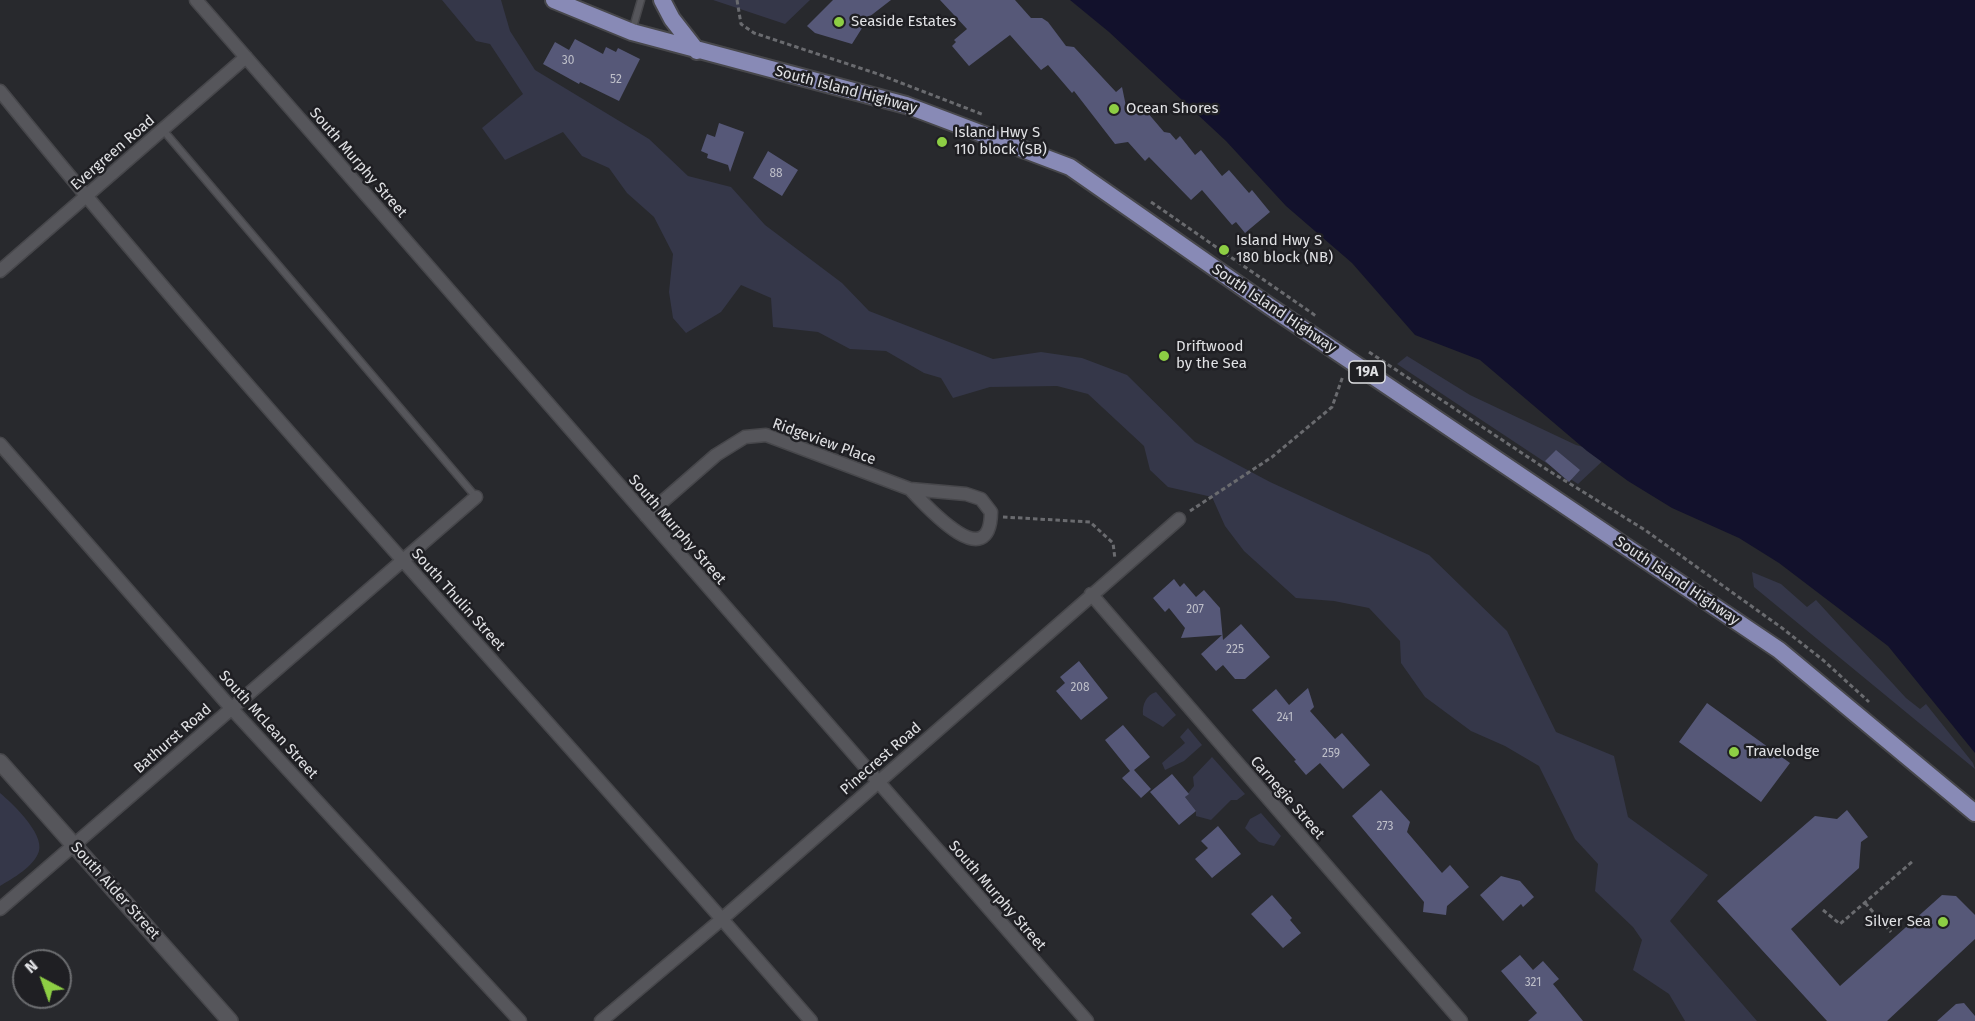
<!DOCTYPE html>
<html>
<head>
<meta charset="utf-8">
<style>
	body { margin:0 }
	#map { position:relative; width:1975px; height:1021px; overflow:hidden; background:#28292d; font-family:"Fira Sans",sans-serif }
	canvas { display:block }
	.north { position:absolute; left:12px; top:949px; width:60px; height:60px; box-sizing:border-box; background:#1f1f23; border:2px solid #6c6d70; border-radius:50%; rotate:319deg; font-size:16px; font-weight:700; line-height:24px; text-align:center; color:#e0e1e4 }
	.north::after { content:''; display:block; margin:auto; width:21px; height:27px; background:#8dce44; clip-path:polygon(50% 0,100% 100%,50% 72%,0 100%) }
</style>
</head>
<body>
<div id="map">
<canvas width="1975" height="1021"></canvas>
<div class="north">N</div>
</div>
<script>
const context = document.querySelector('canvas').getContext('2d');
context.lineJoin = 'round';
function paint(path, color) { context.fillStyle = color; context.fill(path, 'evenodd'); }
function strokePath(path, color, width, dash) { context.strokeStyle = color; context.lineWidth = width; context.lineCap = dash ? 'butt' : 'round'; context.setLineDash(dash || []); context.stroke(path); }
function label(font, color, halo, rows, align = 'center') {
  context.font = font + ' "Fira Sans",sans-serif'; context.lineWidth = 5; context.setLineDash([]); context.textBaseline = 'middle'; context.strokeStyle = halo; context.fillStyle = color; for (const [text, x, y, turn = 0] of rows) {
    context.save(); context.translate(x, y); context.rotate((+turn || 0) * Math.PI / 180); context.textAlign = isNaN(turn) ? turn : align; if (halo) context.strokeText(text, 0, 0); context.fillText(text, 0, 0); context.restore();
  }
}
const green = new Path2D(`
	M442,0H501L510,31L535,70L649,139L688,176L731,187L765,225L842,283L869,311L993,359L1041,352L1082,358L1127,375L1195,442L1270,482L1429,555L1507,631L1556,732L1614,756L1628,817L1708,875L1670,921L1757,1021H1685L1669,994L1633,970L1642,940L1633,927L1595,891L1598,864L1575,839L1539,766L1505,746L1471,731L1425,697L1401,663L1400,641L1369,608L1334,601L1296,598L1244,551L1225,526L1212,497L1168,487L1150,470L1144,446L1088,394L1057,386L990,387L953,398L941,378L924,373L886,351L850,349L818,332L773,327L771,298L741,285L721,312L686,333L673,318L669,292L673,254L654,217L627,193L609,168L582,156L563,132L505,160L482,128L523,94L490,44L476,41Z
	M713,0H810L785,24Z
	M1407,356L1470,395L1576,445L1610,454L1578,484L1397,364Z
	M1752,572L1781,584L1807,607L1816,600L1906,698L1920,709L1926,704L1973,763L1975,769L1754,587Z
	M1156,692L1176,715L1163,727L1143,715C1142,705 1146,695 1156,692Z
	M1188,728L1202,745L1184,761L1165,770L1162,763L1185,743L1180,737Z
	M1212,757L1245,794L1237,800H1231L1211,820L1196,816V811L1185,797L1194,786L1193,777Z
	M0,793C12,803 44,833 39,851C34,867 13,878 0,886Z
	M1261,813L1281,836L1274,846L1259,842L1245,828L1250,819Z`);
const water = new Path2D(`
	M1070,0H1975V753L1888,646L1779,563L1739,538L1672,508L1628,481L1587,451L1480,360L1415,335L1352,263L1286,206L1226,141L1109,32Z`);
const building = new Path2D(`
	M833,0H891L869,17L852,44L815,33L807,26Z
	M940,0H1015L1031,18H1042L1048,22L1066,46L1074,47L1116,92L1122,87L1127,111L1136,104L1142,112H1147L1164,132L1170,133L1176,140L1180,136L1195,155L1201,150L1222,176L1229,170L1249,193L1252,190L1270,212L1245,233L1236,222L1232,225L1202,190L1191,200L1149,157L1145,161L1128,142L1115,144L1074,91L1072,93L1048,65L1041,70L1010,35L969,66L952,46L956,42L954,40L967,29Z
	M575,39L603,54L606,47L616,52L618,48L640,59L619,101L580,82L579,84L543,64L555,42L569,50Z
	M719,123L744,132L730,172L728,165L707,158L708,154L701,151L707,134L715,137Z
	M768,151L798,170L782,196L753,178Z
	M1556,450L1580,470L1569,482L1545,461Z
	M1174,579L1180,587L1184,583L1196,597L1204,590L1220,608L1223,640L1241,624L1270,657L1245,679H1235L1223,665L1216,671L1201,654L1222,635L1181,638L1185,628L1169,608L1165,612L1153,598Z
	M1079,661L1108,698L1081,720L1056,691L1065,683L1060,677Z
	M1308,688L1314,707L1310,711L1335,739L1342,733L1370,765L1343,789L1320,763L1306,775L1294,761L1296,760L1252,710L1276,689L1289,705Z
	M1707,703L1790,763L1761,802L1679,742Z
	M1123,725L1150,757L1134,770L1151,789L1141,798L1122,778L1130,771L1105,740Z
	M1172,774L1189,794L1185,797L1196,811L1179,825L1150,792Z
	M1381,790L1410,822L1407,832L1442,873L1450,865L1469,887L1447,906L1446,915L1423,912L1424,902L1352,816Z
	M1847,810L1868,837L1861,842L1859,868L1791,929L1840,986L1942,895L1956,896L1975,915V939L1887,1021H1827L1717,901L1815,816L1837,819Z
	M1218,826L1241,854L1212,878L1195,859L1208,848L1201,841Z
	M1501,876L1520,881L1534,897L1523,907L1521,904L1503,921L1480,895Z
	M1272,895L1292,918L1290,920L1301,933L1283,948L1251,914Z
	M1520,955L1533,970L1543,961L1559,979L1553,984L1583,1021H1528L1537,1013L1501,971Z
	M1964,1003L1975,1016V1021H1937L1956,1004Z`);
const path = new Path2D(`
	M737,0L741,24L754,33L878,74L984,115
	M1151,202L1316,316
	M1369,352L1546,469L1645,530L1782,628L1823,660L1869,702
	M1190,511L1272,457L1332,407L1343,376
	M1003,517L1090,522L1113,543L1115,559
	M1865,903L1891,932
	M1823,910L1840,924L1913,861`);
const service = new Path2D(`
	M632,31L641,0
	M163,130L476,497`);
const minor = new Path2D(`
	M196,0L1087,1021
	M0,91C259,411 542,710 811,1021
	M0,271L246,57
	M0,444L231,708L520,1021
	M646,516L716,455L745,437L766,435L910,489L966,494L981,499L991,512C990,577 926,506 910,489
	M1091,594L1461,1021
	M0,909L476,497
	M601,1021L722,919L1179,519`);
const tertiary = new Path2D(`
	M0,762L230,1021`);
const primary = new Path2D(`
	M554,0L632,32L906,105L1070,167L1269,306L1779,650L1975,813
	M662,0L672,19L697,51`);
const markers = [
	[839,22,6,"#8dce44"],
	[1114,109,6,"#8dce44"],
	[942,142,6,"#8dce44"],
	[1224,250,6,"#8dce44"],
	[1164,356,6,"#8dce44"],
	[1734,752,6,"#8dce44"],
	[1943,922,6,"#8dce44"]
];
const numberNames = [
	["30",568,61],
	["52",616,80],
	["88",776,174],
	["207",1195,610],
	["225",1235,650],
	["208",1080,688],
	["241",1285,718],
	["259",1331,754],
	["273",1385,827],
	["321",1533,983]
];
const shields = [
	[1367,372,36]
];
const shieldNames = [
	["19A",1367,372]
];
const poiNames = [
	["Seaside Estates",851,22],
	["Ocean Shores",1126,109],
	["Island Hwy S",954,133],
	["110 block (SB)",954,150],
	["Island Hwy S",1236,241],
	["180 block (NB)",1236,258],
	["Driftwood",1176,347],
	["by the Sea",1176,364],
	["Travelodge",1746,752],
	["Silver Sea",1931,922,"right"]
];
const streetNames = [
	["South Island Highway",846,90,15],
	["Evergreen Road",113,153,-41],
	["South Murphy Street",358,163,49],
	["South Island Highway",1274,309,34],
	["Ridgeview Place",824,442,20],
	["South Murphy Street",677,530,49],
	["South Island Highway",1677,581,34],
	["South Thulin Street",458,600,48],
	["South McLean Street",268,725,48],
	["Bathurst Road",173,739,-41],
	["Pinecrest Road",881,759,-41],
	["Carnegie Street",1287,798,49],
	["South Alder Street",115,891,48],
	["South Murphy Street",997,896,49]
];
paint(green, '#353749');
paint(water, '#12112c');
paint(building, '#565878');
strokePath(service, '#47474b', 9);
strokePath(minor, '#47474b', 15);
strokePath(tertiary, '#47474b', 18);
strokePath(primary, '#47474b', 20);
strokePath(path, '#6a6b6f', 3, [4.5, 3]);
strokePath(service, '#56565b', 6);
strokePath(minor, '#56565b', 12);
strokePath(tertiary, '#56565b', 15);
strokePath(primary, '#888ab6', 16);
for (const [x, y, r, color] of markers) { const dot = new Path2D(); dot.arc(x, y, r, 0, 2 * Math.PI); context.fillStyle = color; context.fill(dot); strokePath(dot, '#1f1f23', 2); }
label('12px', '#bebfc9', null, numberNames);
for (const [x, y, w] of shields) { const box = new Path2D(); box.roundRect(x - w / 2, y - 11, w, 22, 4.5); context.fillStyle = '#1f1f23'; context.fill(box); strokePath(box, '#e0e1e4', 1.5); }
label('bold 14px', '#e0e1e4', null, shieldNames);
label('15px', '#e0e1e4', '#1f1f23', poiNames, 'left');
label('15px', '#e0e1e4', '#1f1f23', streetNames);
</script>
</body>
</html>
